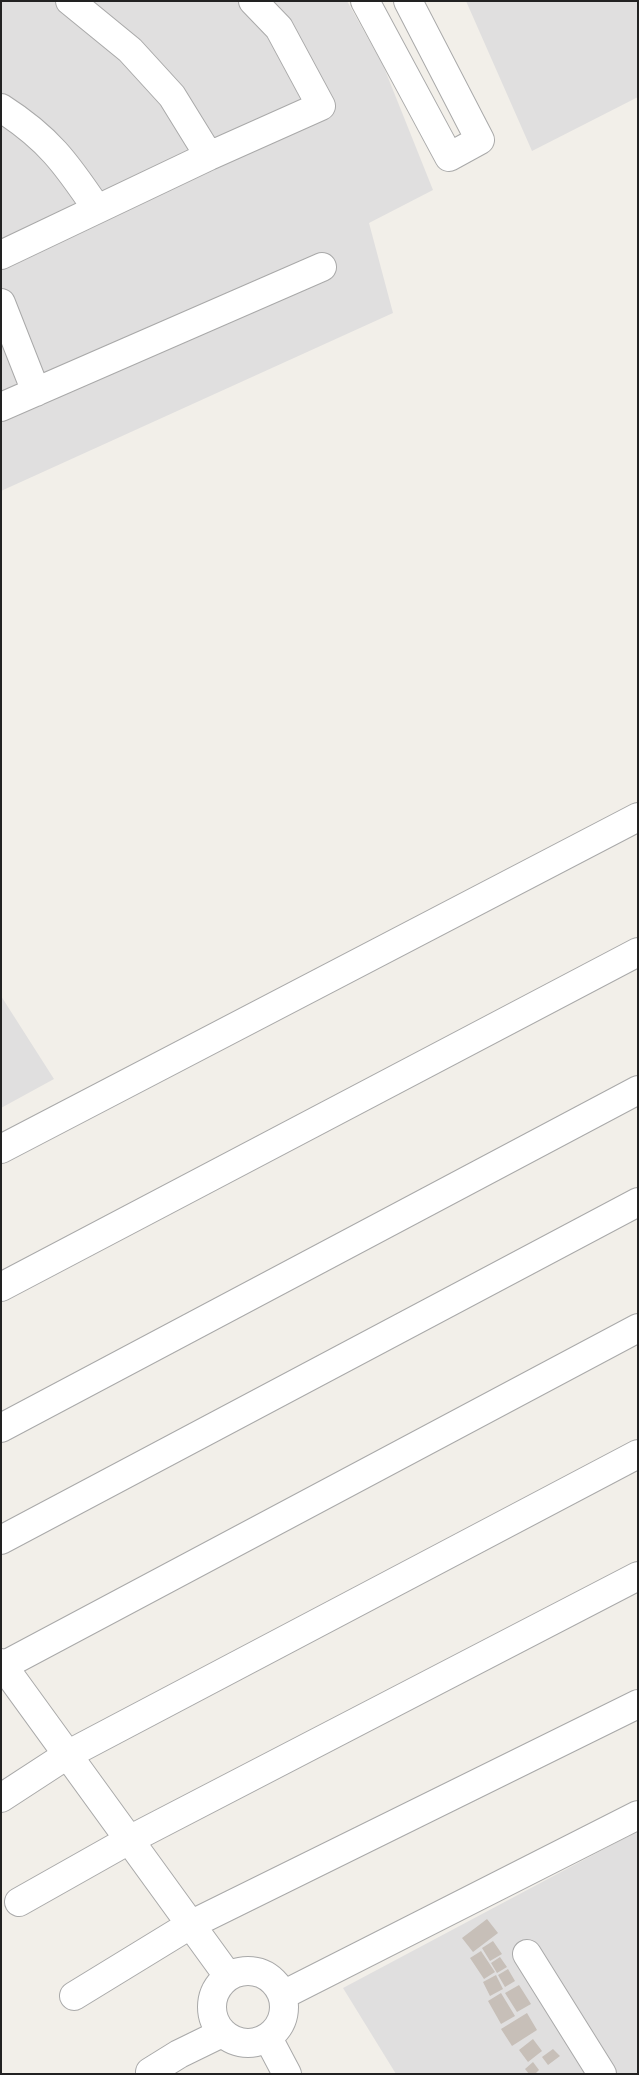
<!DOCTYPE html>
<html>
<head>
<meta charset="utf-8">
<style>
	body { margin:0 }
	#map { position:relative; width:639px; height:2075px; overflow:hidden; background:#f2efe9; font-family:"Asap Condensed",sans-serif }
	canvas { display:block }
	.frame { position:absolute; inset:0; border:2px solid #222; pointer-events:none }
</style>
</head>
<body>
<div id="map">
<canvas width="639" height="2075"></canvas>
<div class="frame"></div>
</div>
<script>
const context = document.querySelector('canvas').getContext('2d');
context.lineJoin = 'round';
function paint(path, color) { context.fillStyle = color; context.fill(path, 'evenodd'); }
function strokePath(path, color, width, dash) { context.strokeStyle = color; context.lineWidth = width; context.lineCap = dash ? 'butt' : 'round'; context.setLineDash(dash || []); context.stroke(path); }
const residential = new Path2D(`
	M1,1H347L383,65L433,190L369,223L393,313L1,491Z
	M466,1H638V97L532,151Z
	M1,996L54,1079L1,1108Z
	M638,1831V2074H396L343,1988Z`);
const building = new Path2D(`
	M487,1919L498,1933L473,1952L462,1938Z
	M493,1941L502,1954L490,1961L482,1948Z
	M481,1951L495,1972L484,1979L470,1958Z
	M500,1957L507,1967L497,1973L491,1963Z
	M508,1969L515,1981L505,1987L498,1975Z
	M496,1975L503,1989L490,1996L483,1982Z
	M519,1985L531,2004L517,2012L505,1993Z
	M501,1993L515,2016L501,2024L488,2001Z
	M527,2013L537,2030L512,2046L501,2029Z
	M533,2039L542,2051L528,2062L519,2050Z
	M553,2049L560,2056L548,2065L542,2057Z
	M533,2062L539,2070L535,2074H529L525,2069Z`);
const minor = new Path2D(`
	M70,1L130,50L172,96L209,156
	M365,1L449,157L480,140L408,1
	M1,108C48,138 66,163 97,209
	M1,255L209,156L321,106L279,28L253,1
	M1,303L36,392
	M1,407L322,267
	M1,1149L638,817
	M1,1287L638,952
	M1,1428L638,1090
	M1,1540L638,1202
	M1,1663L228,1976
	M3,1666L638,1328
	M1,1798L67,1755L638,1454
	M19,1902L129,1840L638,1576
	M527,1954L602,2074
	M212 2007a36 36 0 1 1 72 0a36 36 0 1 1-72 0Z
	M283,1995L638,1815
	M74,1996L190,1925L638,1704
	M268,2038L287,2074
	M151,2074L150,2072L179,2054L222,2033`);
paint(residential, '#e0dfdf');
paint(building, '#c7bfb8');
strokePath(minor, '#a9a9a9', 30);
strokePath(minor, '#fff', 28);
</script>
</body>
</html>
